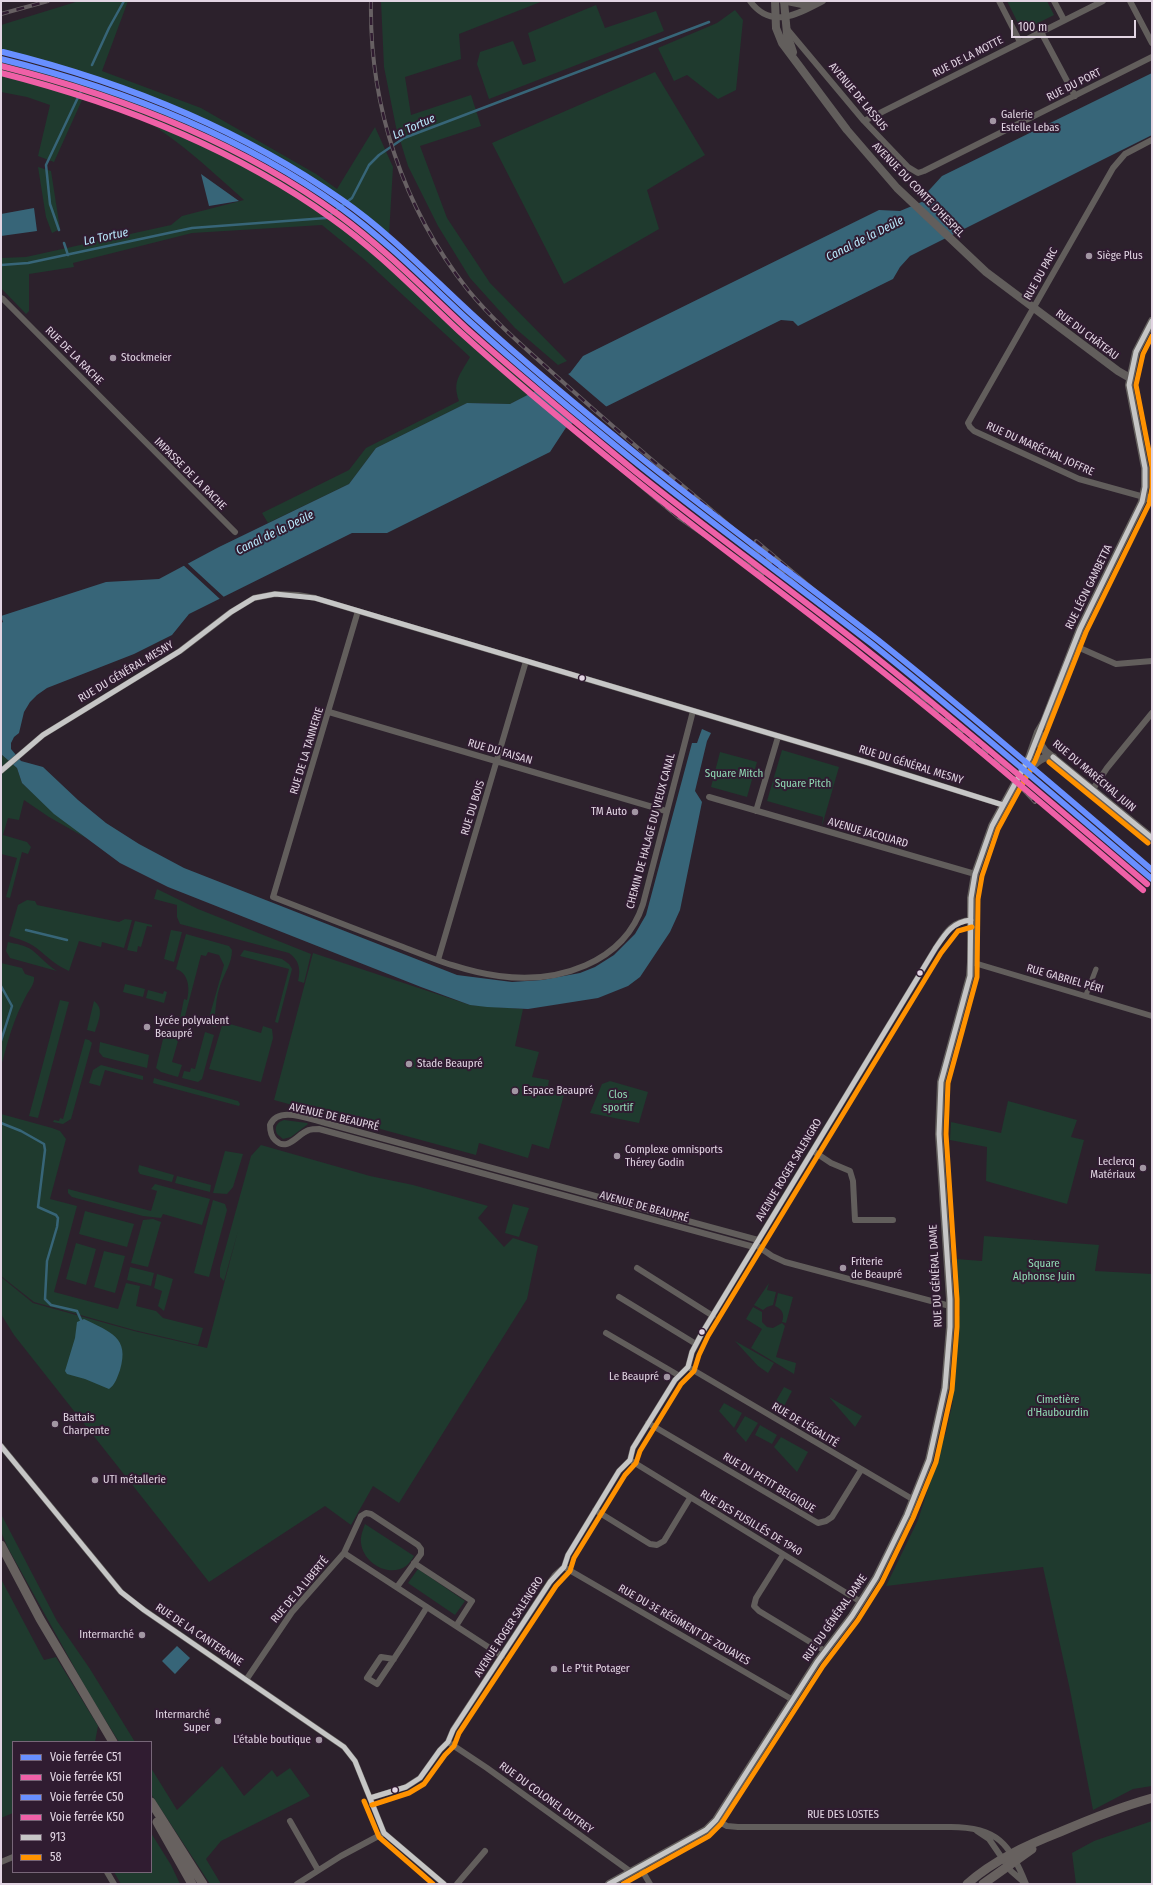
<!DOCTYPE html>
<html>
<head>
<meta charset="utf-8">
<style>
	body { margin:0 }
	#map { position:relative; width:1153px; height:1885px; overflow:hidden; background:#2c212c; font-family:"Fira Sans Condensed",sans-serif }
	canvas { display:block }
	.frame { position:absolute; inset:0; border:2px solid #e2d5e3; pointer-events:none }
	.legend { position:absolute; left:12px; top:1741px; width:140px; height:132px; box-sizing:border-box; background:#301c31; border:1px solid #776678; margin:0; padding:5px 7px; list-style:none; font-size:12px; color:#e2d5e3 }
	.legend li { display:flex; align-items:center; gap:8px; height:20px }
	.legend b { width:20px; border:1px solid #776678 }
	.scale { position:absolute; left:1011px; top:20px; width:125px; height:18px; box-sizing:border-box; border:2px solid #e2d5e3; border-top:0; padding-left:5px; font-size:12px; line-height:14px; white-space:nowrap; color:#e2d5e3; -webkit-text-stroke:3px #301c31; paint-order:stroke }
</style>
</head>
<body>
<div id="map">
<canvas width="1153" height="1885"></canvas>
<div class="frame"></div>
<ul class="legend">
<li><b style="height:5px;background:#688fff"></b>Voie ferrée C51</li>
<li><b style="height:5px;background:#ef60a7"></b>Voie ferrée K51</li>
<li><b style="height:5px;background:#688fff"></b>Voie ferrée C50</li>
<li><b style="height:5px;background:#ef60a7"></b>Voie ferrée K50</li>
<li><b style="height:5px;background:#c6c6c6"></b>913</li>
<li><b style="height:5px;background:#ff9200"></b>58</li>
</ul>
<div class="scale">100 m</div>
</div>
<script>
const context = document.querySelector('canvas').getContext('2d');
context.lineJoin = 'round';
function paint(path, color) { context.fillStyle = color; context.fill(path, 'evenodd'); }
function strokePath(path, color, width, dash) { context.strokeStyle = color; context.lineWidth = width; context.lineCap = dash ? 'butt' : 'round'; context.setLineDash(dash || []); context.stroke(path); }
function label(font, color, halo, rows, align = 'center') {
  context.font = font + ' "Fira Sans Condensed",sans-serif'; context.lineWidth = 4; context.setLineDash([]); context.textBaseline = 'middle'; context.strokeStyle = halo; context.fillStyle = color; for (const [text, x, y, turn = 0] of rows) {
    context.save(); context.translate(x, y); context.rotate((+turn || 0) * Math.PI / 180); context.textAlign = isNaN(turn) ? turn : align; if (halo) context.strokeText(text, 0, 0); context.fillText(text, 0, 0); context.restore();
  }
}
const green = new Path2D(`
	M79,1H128L102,71L201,108L316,174L337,189L375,127L393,167L389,235C362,214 335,193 306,174C215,114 107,76 1,51V25Z
	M381,1H543L459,34L461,59L405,77L411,115L471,95L481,126L420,146L447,218L490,283L567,361L558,365L515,328L470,278L438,226L408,166L396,127L384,67Z
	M1007,1H1047L1054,15L1022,31Z
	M596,5L605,28L656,11L664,31L489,99L477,64L480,52L513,41L523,65L536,61L528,33Z
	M735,10L743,20L736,90L718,99L687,75L674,81L658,48L717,23Z
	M1,62L61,77L111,94L168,116L229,144L301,186L382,243L381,245L469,328L539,389L510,404L467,403L376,448L349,484L268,523L262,513L349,470L366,448L459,401C452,381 460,375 470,357L366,261L322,225L192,233L73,263L74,267L29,274V311L26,314L1,288V258L26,257L171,225L182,216L244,200C208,168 163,124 118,108C106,104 93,102 82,100L54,162L38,156L50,105L27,97L1,92Z
	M655,72L705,155L647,190L659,229L564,284L492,143Z
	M38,167L51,171L60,229L52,233L46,217Z
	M782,750L839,767L822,826L823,817L767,801Z
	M720,752L757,762L747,797L711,787Z
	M1,754L17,768L22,783L54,813L86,838L49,817L24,800L19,820L8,818L3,835L27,842L31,847L28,854L22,852L10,898L6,897L17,858L1,854Z
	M157,889L198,909L311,954L304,983L298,981C301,969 299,960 289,953L180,924L177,917V905L154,899Z
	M27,900L35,901L37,905L119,922L125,919L132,920L124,948L102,942L101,947L79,941L69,971C55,965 47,956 35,947C27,941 18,939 9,936L18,905Z
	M135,921L152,925V927L147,926L141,947L138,946L137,952L127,950Z
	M171,930L182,932L174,962L164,959Z
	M186,934L229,946L232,950C232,963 224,974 220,986C216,997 216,1009 214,1021L218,1022L216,1027L207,1025L224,965L219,955L208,952L206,956L201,955L183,1024L179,1023L184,999L187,1000C190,989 189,973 176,969Z
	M8,942C16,944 25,945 32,950C41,957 47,965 57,971L10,958L6,951Z
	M244,950L282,959L289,964L292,969L278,1023L275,1022L289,969L240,956Z
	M313,953L470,1005L523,1009L515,1046L539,1052L532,1077L549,1080L548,1086L565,1091L549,1149L532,1144L528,1158L479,1143L476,1155L274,1100Z
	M1,963L22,968L25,974L34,977C35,984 29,990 26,996C14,1018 7,1043 1,1067Z
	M125,984L145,989L143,997L123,992Z
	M148,990L163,994L164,991L167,992L164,1003L146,998Z
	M60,1000L69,1002L38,1118L29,1116Z
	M94,1001C105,1009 98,1021 95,1032L87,1030Z
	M223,1022L261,1033L263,1026L272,1029L273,1038L261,1082L209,1069Z
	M166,1031H170L180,1034L172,1062L182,1065L178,1077L161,1072L156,1068L164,1035Z
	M205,1032L214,1035L202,1079L198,1082L182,1078L184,1071L190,1072L191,1068L195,1069Z
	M85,1039L89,1040L92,1043L71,1119L63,1124L53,1122L54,1120L59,1121L60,1118L63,1119Z
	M100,1042L149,1055L147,1068L103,1057L99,1052Z
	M101,1065L143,1076V1080L105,1070L100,1086L89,1083L93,1070Z
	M154,1078L238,1101L240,1104L239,1106L153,1083Z
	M610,1081L648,1092L639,1123L590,1113L602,1084Z
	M1008,1101L1077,1120L1071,1137L1084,1140L1067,1204L986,1181L987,1147L950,1140L951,1122L1001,1133Z
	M1,1114L52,1128L60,1131L66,1139L50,1199L77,1206L54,1292L118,1309L126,1283L140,1286L136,1306L156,1311L163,1318L203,1328L198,1345L134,1330L34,1302L1,1276Z
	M284,1120L307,1123L308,1124L291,1137L283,1139L277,1134C274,1127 277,1122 284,1120Z
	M261,1145L370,1176L413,1185L488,1206L478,1218L504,1247L513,1238L538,1246L527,1299L399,1503L373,1486L351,1525L325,1506L209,1582L14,1335L1,1314V1277L33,1303L134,1331L207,1348L238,1231L224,1281L220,1277V1268L251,1156Z
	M225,1151L243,1154L233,1187L227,1194L213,1193Z
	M139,1165L174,1175L172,1182L140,1174L138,1171Z
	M177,1176L211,1185L210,1192L175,1183Z
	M155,1184L210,1199L202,1225L163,1214L161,1218L143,1216L72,1197L68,1193V1189L151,1211L157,1191L151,1189Z
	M213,1200L225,1204L227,1210L209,1277L194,1273Z
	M513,1204L529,1208L519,1237L505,1233Z
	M85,1211L134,1224L127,1247L79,1234Z
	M153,1219L161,1222L148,1267L131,1263L143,1220Z
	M984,1236L1099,1245L1095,1271L1152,1274V1786L1133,1789L1093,1810L1070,1690L1043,1567L886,1586L918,1520L937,1461L943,1436H945L953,1401L951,1400L957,1316H960L956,1259L982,1261Z
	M76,1243L96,1249L86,1285L66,1279Z
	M104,1251L125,1256L115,1293L94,1287Z
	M130,1267L154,1273L151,1286L127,1280Z
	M157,1274L173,1279L164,1311L158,1306L162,1291L154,1288Z
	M769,1283L767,1290L776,1292L773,1305L767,1307L763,1310L754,1305Z
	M778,1293L793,1297L786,1323L782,1322C785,1314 782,1309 775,1306Z
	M753,1307L762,1312V1322L767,1327L773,1328L782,1323L785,1326L776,1357L796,1363L794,1374L751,1348L762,1329L746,1319Z
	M735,1341L774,1363L768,1373L758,1366Z
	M784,1387L792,1391L781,1412L773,1406Z
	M829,1397L862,1416L855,1427Z
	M724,1403L742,1413L734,1428L719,1411Z
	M745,1416L758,1423L746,1442L736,1431Z
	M760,1425L777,1435L772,1444L755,1435Z
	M781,1437L808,1452L797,1472L774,1447Z
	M1,1514L57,1621L90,1669L135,1742H119L88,1692L8,1548L1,1532Z
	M365,1524L414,1556C412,1559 410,1563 406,1566C389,1578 363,1563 361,1543C360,1537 363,1530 365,1524Z
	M418,1569L465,1601L455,1615L408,1583Z
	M1,1579L44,1660L56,1657L98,1726L95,1742H13V1813L1,1818Z
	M222,1766L244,1796L272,1770L277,1777L290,1768L310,1796L221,1841L206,1859L221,1884H210L151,1794V1768L177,1810Z
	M1152,1821V1884H1076L1072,1853L1094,1841Z
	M151,1833L171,1865L180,1884H121L114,1872H151Z`);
const water = new Path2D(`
	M1152,73V135L910,256L900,267L893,279L798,326L793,321L781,320L567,426L550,452L387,533H352L189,614L172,635L134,654L47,688L37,695L30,702L24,712L19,733L14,737L11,743V749L21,761L43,767L78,800L106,823L139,844L184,868L457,975L512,982L542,980L580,973L595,967L614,955L635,934L646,915L692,743H697L702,729L711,733L707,741L695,791L702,802L680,910L670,932L640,977L628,986L598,998L528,1009L487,1007L470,1005L421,987L168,887L120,863L54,814L22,783L17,768L1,754V623L3,622L1,616L106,582L159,579L219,547L349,484L376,448L467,403L510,404L570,373L583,356L879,210L900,211L924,201L922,198L942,176Z
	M201,174L239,201L209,206Z
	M34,208L37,231L1,236V214Z
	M84,1319C110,1332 130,1337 120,1370C117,1378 115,1385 109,1389L85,1379L67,1374L65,1371L75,1338L77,1322Z
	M177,1646L190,1658L175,1674L162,1661Z`);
const pier = new Path2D(`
	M567,373L608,408L579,422L538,387Z
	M186,562L225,598L221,600L182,564Z`);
const stream = new Path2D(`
	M92,65L109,28L124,1
	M59,230L50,204L46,165L81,91
	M64,243L68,255
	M1,265L28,263L192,228L326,218L352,198L369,165L379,155L404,138L709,22
	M26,930L67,940
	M1,986L12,1006L1,1041
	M1,1123L21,1131L44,1144L45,1150L38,1207L56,1215L58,1218L57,1227L47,1261L45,1299L51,1305L77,1311L81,1320`);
const pedestrian = new Path2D(`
	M1086,995L1096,969`);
const minor = new Path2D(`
	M750,1C771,30 798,14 823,1
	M782,1L802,5L814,4
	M999,1L1020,42
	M1054,1L1064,20
	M1130,1L1152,43
	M787,29L864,121L908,167L918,173L924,171L1152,57
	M1041,32L1075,96
	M864,121L1103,1
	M1,298L3,299L235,532
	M1144,497L1079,479L974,431L970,427L968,423L1113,168L1125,154L1152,140
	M358,611L273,897C317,914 360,931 403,947C434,959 466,972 499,976C556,984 624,964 643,904L693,711
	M1073,645L1116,664L1152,661
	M329,712L666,811
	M1,771L43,735L180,651L231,612L254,598L275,594L298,595L315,598L358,611L869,763L1003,805
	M1093,789L1107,768L1152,713
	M709,797L975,874
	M756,811L778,737
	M438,960L526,661
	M971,962L1152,1016
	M813,1151L831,1163L850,1171L853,1181L855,1220H893
	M756,1245L772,1256L785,1262L950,1306
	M754,1247L319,1129C315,1129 312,1129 309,1130C298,1133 288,1153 275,1140C271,1136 270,1130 270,1125C278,1106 308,1119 322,1122L758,1240
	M637,1268L713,1316
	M619,1297L696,1344
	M606,1333L678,1375
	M688,1367L914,1500
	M648,1423L818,1523L826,1521L832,1517L861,1470
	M1,1446L121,1592L144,1610L344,1747L355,1761L384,1833L444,1884
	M630,1460L861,1602
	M595,1510L650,1544L657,1545L664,1541L690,1498
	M344,1553L502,1656
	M783,1555L756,1598L754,1606L759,1611L825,1651
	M414,1563L472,1601L456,1626
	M564,1567L793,1700
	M394,1659L381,1657L367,1678L377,1684C394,1659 411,1633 427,1607
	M246,1680L292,1612L344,1553L361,1516L366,1513L371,1514L418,1545L421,1549V1554L397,1587
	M448,1742L487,1768L631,1872
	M370,1798L406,1787L420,1778L440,1750L448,1742L453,1730L550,1582L555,1575L564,1567L568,1555L619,1471L630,1460L633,1448L675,1380L688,1367L692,1352L702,1333L935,949C945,934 951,921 971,920
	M716,1820L727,1826L738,1827H951C997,1827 1010,1844 1026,1884
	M290,1821L318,1870
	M977,1831L989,1839L1011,1871L1026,1884
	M1,1862L13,1857
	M640,1867L650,1884
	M107,1872L114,1884
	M297,1884L341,1856L384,1833
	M457,1884L485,1851`);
const tertiary = new Path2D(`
	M775,1L776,28L782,43L847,130L897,188L986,272L1118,371L1130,378
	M784,1L787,34L793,52
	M1144,497L1152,499
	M1040,734V744L1045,751L1152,838
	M1019,783C1028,773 1037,755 1053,757
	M609,1884L706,1830L716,1820L817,1662L852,1616L876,1578L907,1515L929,1460L945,1388L950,1327V1299L939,1134L941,1082L970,976L971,962V898L975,874L992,826L1029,758L1038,732L1044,722L1080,629L1142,502L1145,487V468L1129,385L1136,352L1152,321`);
const secondary = new Path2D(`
	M1,1545L40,1619L113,1742
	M151,1802L203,1884
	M157,1822L192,1884
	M967,1884C994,1860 1027,1845 1060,1832C1090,1819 1120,1807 1152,1798
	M983,1884L1032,1849`);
const rail = new Path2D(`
	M371,1C369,105 403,208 468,290C491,318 517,341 544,365C577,395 610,424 644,453C673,478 703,502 731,527C761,553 790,580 820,605
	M1,14L48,1
	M586,440L678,517L762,575
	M756,541L820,595
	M803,601L821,613L885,665L998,763L1035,802`);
const bus1 = new Path2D(`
	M1053,757L1152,838
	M1,771L43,735L180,651L231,612L254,598L275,594L315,598L869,763L1003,805
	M1,1446L121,1592L144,1610L344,1747L355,1761L384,1833L444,1884
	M370,1798L406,1787L420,1778L440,1750L448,1742L453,1730L550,1582L564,1567L568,1555L619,1471L630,1460L633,1448L675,1380L688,1367L692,1352L702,1333L935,949C945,934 952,922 971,920
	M609,1884L706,1830L716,1820L817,1662L852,1616L876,1578L907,1515L929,1460L945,1388L950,1327V1299L939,1134L941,1082L970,976L971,898L975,874L992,826L1029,758L1080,629L1142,502L1145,487V468L1129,385L1136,352L1152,321`);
const bus2 = new Path2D(`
	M1049,762L1148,843
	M364,1801L379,1837L433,1884
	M372,1805L409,1793L424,1784L445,1755L454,1746L459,1733L556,1586L570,1571L574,1558L625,1475L636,1463L640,1451L681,1384L694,1371L699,1355L708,1336L941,953L958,931L972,927
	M623,1884L709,1836L721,1824L823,1666L858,1620L882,1582L913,1518L936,1462L952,1390L957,1327V1299L946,1134L948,1083L977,977L978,899L982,876L998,829L1035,761L1086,632L1149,504L1152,488V467L1136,385L1143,354L1152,336`);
const rail1 = new Path2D(`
	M1,59C122,89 238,134 340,207C387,241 427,282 469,321C524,371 581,418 639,465C715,526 795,584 872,644C967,720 1059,800 1152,879`);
const rail2 = new Path2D(`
	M1,66C121,96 238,141 339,215C385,249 425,290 467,329C522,378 579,425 636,472C712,533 791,590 868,651C963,726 1055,806 1147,884`);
const rail3 = new Path2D(`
	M3,52C124,82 239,128 342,200C391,234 432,278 476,318C531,368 588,415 645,461C721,522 801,580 878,640C971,714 1061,792 1152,870`);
const rail4 = new Path2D(`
	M1,73C119,103 232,147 331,218C378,251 418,293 459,331C514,381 571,428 628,474C705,537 786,595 864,657C959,732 1051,811 1143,890`);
const markers = [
	[993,121,4,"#a296a3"],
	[1089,256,4,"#a296a3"],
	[113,358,4,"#a296a3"],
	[582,678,3.5,"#e2d5e3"],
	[635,812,4,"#a296a3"],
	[920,973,3.5,"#e2d5e3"],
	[147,1027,4,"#a296a3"],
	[409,1064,4,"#a296a3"],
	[515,1091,4,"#a296a3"],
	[617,1156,4,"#a296a3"],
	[1143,1168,4,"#a296a3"],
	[843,1268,4,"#a296a3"],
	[702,1332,3.5,"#e2d5e3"],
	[667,1377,4,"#a296a3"],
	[55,1424,4,"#a296a3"],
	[95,1480,4,"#a296a3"],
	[142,1635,4,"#a296a3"],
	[554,1669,4,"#a296a3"],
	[218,1721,4,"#a296a3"],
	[319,1740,4,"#a296a3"],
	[395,1790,3.5,"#e2d5e3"]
];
const streetNames = [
	["RUE DE LA MOTTE",968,57,-27],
	["RUE DU PORT",1074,85,-27],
	["AVENUE DE LASSUS",858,97,50],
	["AVENUE DU COMTE D'HESPEL",918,190,46],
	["RUE DU PARC",1041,274,-61],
	["RUE DU CHÂTEAU",1087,335,37],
	["RUE DE LA RACHE",74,356,45],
	["RUE DU MARÉCHAL JOFFRE",1040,449,24],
	["IMPASSE DE LA RACHE",190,474,45],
	["RUE LÉON GAMBETTA",1089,587,-64],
	["RUE DU GÉNÉRAL MESNY",126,672,-31],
	["RUE DE LA TANNERIE",307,751,-73],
	["RUE DU FAISAN",500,752,16],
	["RUE DU GÉNÉRAL MESNY",911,765,17],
	["RUE DU MARÉCHAL JUIN",1094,776,40],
	["RUE DU BOIS",473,808,-73],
	["CHEMIN DE HALAGE DU VIEUX CANAL",651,831,-75],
	["AVENUE JACQUARD",868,833,16],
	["RUE GABRIEL PÉRI",1065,979,16],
	["AVENUE DE BEAUPRÉ",334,1117,13],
	["AVENUE ROGER SALENGRO",789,1170,-59],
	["AVENUE DE BEAUPRÉ",644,1207,15],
	["RUE DU GÉNÉRAL DAME",936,1276,-93],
	["RUE DE L'ÉGALITÉ",805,1425,31],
	["RUE DU PETIT BELGIQUE",769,1483,31],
	["RUE DES FUSILLÉS DE 1940",751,1523,31],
	["RUE DE LA LIBERTÉ",300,1590,-50],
	["RUE DU GÉNÉRAL DAME",835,1618,-55],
	["RUE DU 3E RÉGIMENT DE ZOUAVES",684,1625,30],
	["AVENUE ROGER SALENGRO",509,1627,-57],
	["RUE DE LA CANTERAINE",199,1635,34],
	["RUE DU COLONEL DUTREY",546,1798,36],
	["RUE DES LOSTES",843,1815]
];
const poiNames = [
	["Galerie",1001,115],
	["Estelle Lebas",1001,128],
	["Siège Plus",1097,256],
	["Stockmeier",121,358],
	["TM Auto",627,812,"right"],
	["Lycée polyvalent",155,1021],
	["Beaupré",155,1034],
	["Stade Beaupré",417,1064],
	["Espace Beaupré",523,1091],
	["Complexe omnisports",625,1150],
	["Thérey Godin",625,1163],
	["Leclercq",1135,1162,"right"],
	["Matériaux",1135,1175,"right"],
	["Friterie",851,1262],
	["de Beaupré",851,1275],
	["Le Beaupré",659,1377,"right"],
	["Battais",63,1418],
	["Charpente",63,1431],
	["UTI métallerie",103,1480],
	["Intermarché",134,1635,"right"],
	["Le P’tit Potager",562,1669],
	["Intermarché",210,1715,"right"],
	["Super",210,1728,"right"],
	["L'étable boutique",311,1740,"right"]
];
const parkNames = [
	["Square Mitch",734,774],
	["Square Pitch",803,784],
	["Clos",618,1095],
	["sportif",618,1108],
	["Square",1044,1264],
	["Alphonse Juin",1044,1277],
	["Cimetière",1058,1400],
	["d'Haubourdin",1058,1413]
];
const waterNames = [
	["La Tortue",414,127,-24],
	["La Tortue",106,237,-12],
	["Canal de la Deûle",865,239,-27],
	["Canal de la Deûle",275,533,-26]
];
paint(green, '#1f3a2e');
paint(water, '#376578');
paint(pier, '#2c212c');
strokePath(stream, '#376578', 2.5);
strokePath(pedestrian, '#625e5c', 5);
strokePath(minor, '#625e5c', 6);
strokePath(tertiary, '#625e5c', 8);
strokePath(secondary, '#67615f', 9);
strokePath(rail, '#676063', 4);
strokePath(rail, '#301c31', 2.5, [8]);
strokePath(bus1, '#c6c6c6', 5);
strokePath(bus2, '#ff9200', 5);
strokePath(rail1, '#688fff', 6);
strokePath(rail2, '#ef60a7', 6);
strokePath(rail3, '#688fff', 6);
strokePath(rail4, '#ef60a7', 6);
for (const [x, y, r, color] of markers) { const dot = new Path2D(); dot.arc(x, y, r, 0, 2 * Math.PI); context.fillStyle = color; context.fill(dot); strokePath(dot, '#301c31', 1.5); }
label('11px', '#e2d5e3', '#301c31', streetNames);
label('11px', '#e2d5e3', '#301c31', poiNames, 'left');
label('11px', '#91dcb5', '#301c31', parkNames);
label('italic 12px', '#b9e9fc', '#301c31', waterNames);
</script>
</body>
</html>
